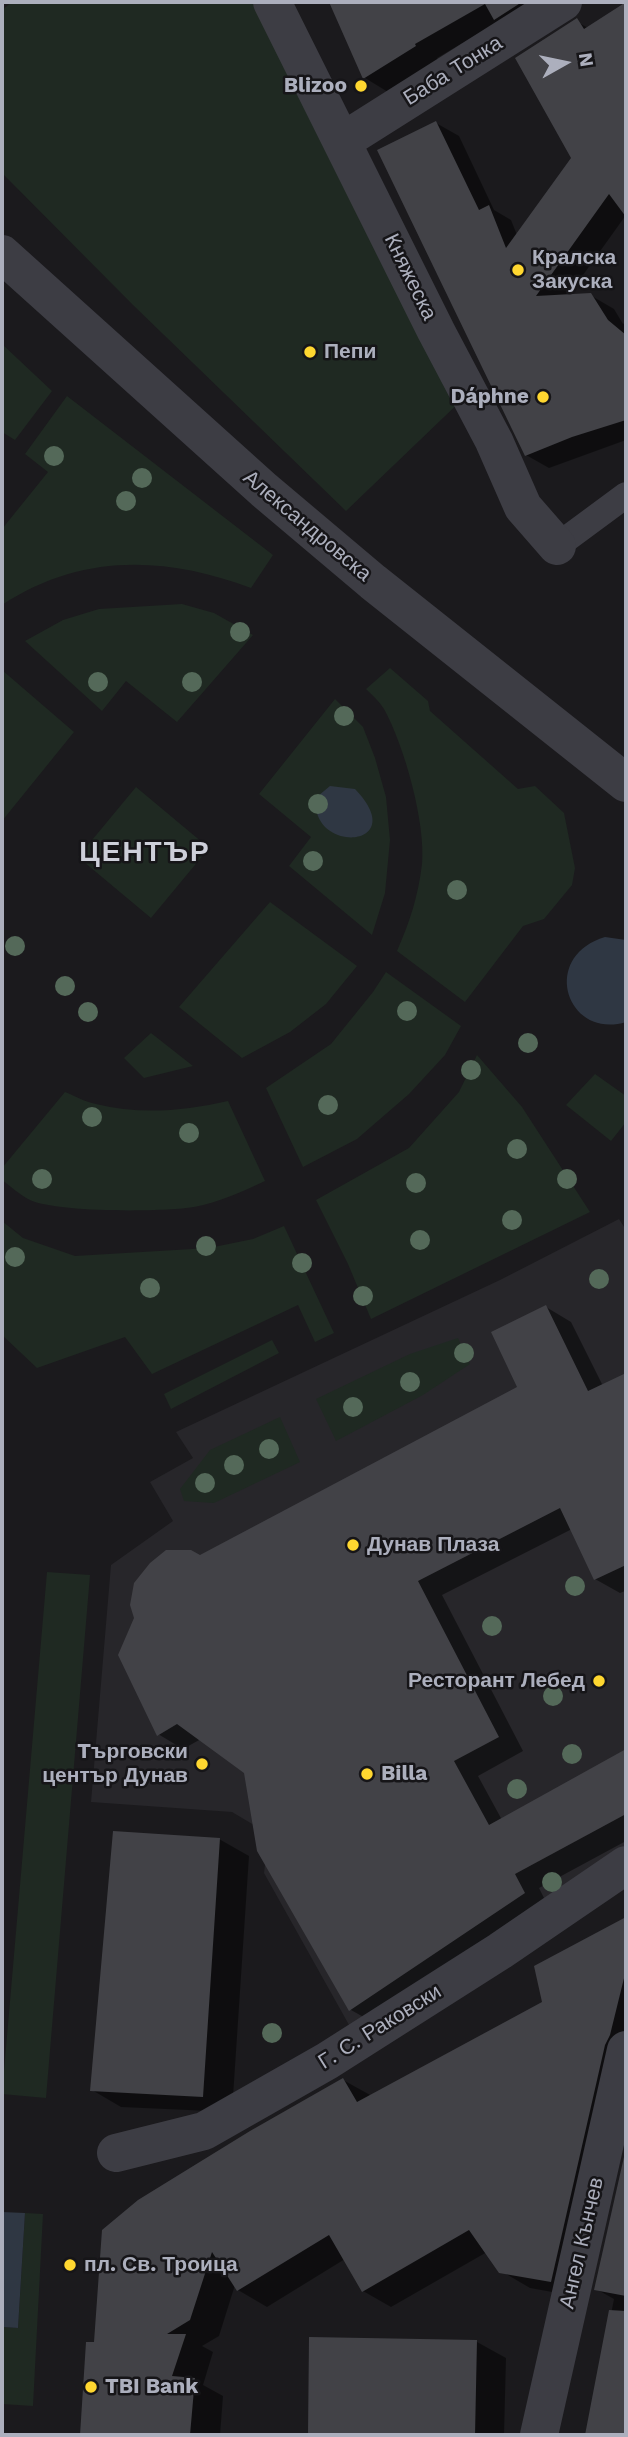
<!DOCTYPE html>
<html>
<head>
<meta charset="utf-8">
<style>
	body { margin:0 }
	#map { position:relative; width:628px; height:2437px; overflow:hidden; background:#1b1a1d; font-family:"Work Sans",sans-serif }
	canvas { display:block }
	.frame { position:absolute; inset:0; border:4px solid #acafbd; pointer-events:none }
	.north { position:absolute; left:530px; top:28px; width:70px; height:70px; -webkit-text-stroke:5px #161518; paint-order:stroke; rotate:81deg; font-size:19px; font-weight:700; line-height:28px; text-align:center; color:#acafbd }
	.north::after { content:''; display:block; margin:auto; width:24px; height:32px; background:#acafbd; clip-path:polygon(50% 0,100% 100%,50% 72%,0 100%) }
</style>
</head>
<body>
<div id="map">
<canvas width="628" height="2437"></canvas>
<div class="frame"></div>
<div class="north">N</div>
</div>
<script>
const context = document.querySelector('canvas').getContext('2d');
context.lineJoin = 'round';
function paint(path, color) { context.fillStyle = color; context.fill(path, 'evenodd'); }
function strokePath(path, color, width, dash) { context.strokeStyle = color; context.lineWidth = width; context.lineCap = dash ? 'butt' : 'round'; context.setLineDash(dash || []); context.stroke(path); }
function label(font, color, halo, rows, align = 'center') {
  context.font = font + ' "Work Sans",sans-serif'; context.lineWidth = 5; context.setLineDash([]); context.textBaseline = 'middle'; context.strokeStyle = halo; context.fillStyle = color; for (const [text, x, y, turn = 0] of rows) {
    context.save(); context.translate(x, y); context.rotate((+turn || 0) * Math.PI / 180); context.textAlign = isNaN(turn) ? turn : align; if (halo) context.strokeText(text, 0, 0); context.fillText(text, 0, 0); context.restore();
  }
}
const built = new Path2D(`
	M619,1219L626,1230V1865L358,2041L264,1873L268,1840L259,1828L232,1812L91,1802L111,1565L173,1521L150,1482L193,1458L176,1432L500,1280Z`);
const green = new Path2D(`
	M12,2H272L468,394L346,511L133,305L2,173V10Z
	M2,344L52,391L15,440L2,432Z
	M67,396L273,555L251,588C165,556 81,553 2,605V529L48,472L25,454Z
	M182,604L214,613L253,635L177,722L126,681L102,711L25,641L63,620L99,609Z
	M390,668L428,701L430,711L518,789L535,786L564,813L575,868L572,885L544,919L523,926L465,1002L397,951C410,921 418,897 422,864C426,823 404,745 384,709C379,701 372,695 366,689Z
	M2,670L74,732L2,821Z
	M335,699L363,727L375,758L386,797L390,840L385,893L372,935L289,866L311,837L259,794Z
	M136,787L209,848L151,918L78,857Z
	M270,902L357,966L326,1004L290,1032L242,1058L179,1007Z
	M386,972L461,1026L445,1055L409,1094L357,1139L303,1167L266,1088L331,1044L373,992Z
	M151,1033L193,1066L144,1078L124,1058Z
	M477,1055L522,1107L590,1212L371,1319L348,1264L316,1200L409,1148L459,1092Z
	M595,1074L626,1096V1122L611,1141L566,1105Z
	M65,1092C75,1096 85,1102 96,1104C140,1115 184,1111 228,1101L265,1181C242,1192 219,1202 194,1207C164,1212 53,1213 28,1199C19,1194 10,1186 2,1180V1168Z
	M2,1221L23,1238L75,1256L209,1248L253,1239L284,1226L334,1333L315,1342L298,1305L152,1374L125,1337L37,1368L2,1335Z
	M458,1338L470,1364L423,1395L336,1441L316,1399L410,1354Z
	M272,1340L279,1353L171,1409L164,1394Z
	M280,1417L300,1462L214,1503L184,1501L180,1489L210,1450Z
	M47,1572L90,1575L46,2098L2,2094Z
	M25,2213L43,2214L33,2406L2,2404V2327L18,2328Z`);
const water = new Path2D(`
	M330,786L355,789C407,843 328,853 317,813C316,809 318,801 318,796Z
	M605,937L626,940V1022C567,1040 539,957 605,937Z
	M2,2212L25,2213L18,2328L2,2327Z`);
const shadow = new Path2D(`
	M330,2H560L500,21L437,58L438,60L388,92L365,78Z
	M626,4V215L568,296L590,295L614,309L623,324L626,322V440L549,468L526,455L436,123L459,136L494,210L511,220L517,235L573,158L579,23L588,28Z
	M546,1307L571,1322L603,1386L618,1378L626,1383V1594L625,1591L620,1593L595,1579L572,1529L442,1595L523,1751L478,1776L502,1820L626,1751V1841L539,1888L549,1908L376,2024L351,2010L246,1772L201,1739L183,1749L158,1734L200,1557L519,1387Z
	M219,1839L249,1856L232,2112L121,2107L92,2090Z
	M626,1919V2091L580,2297L530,2288L501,2271L487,2252L391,2307L363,2291L345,2259L267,2307L238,2290L235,2285L219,2336L202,2346L213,2352L203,2385L223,2396L220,2435H82L87,2344H96L343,2080L372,2096L544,2002L536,1967Z
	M626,2156V2435H587L614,2299L596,2289Z
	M311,2339L477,2342L506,2358L504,2435H309Z`);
const building = new Path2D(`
	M329,2H522L494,20L485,4L415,44L416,46L363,79Z
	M626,2V217L609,194L536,296L591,293L608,320L626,335V420L572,437L525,456L377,150L436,121L479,210L489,205L506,248L571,158L515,58L577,18L584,29Z
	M546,1305L588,1391L626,1373V1565L594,1580L560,1508L418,1581L499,1737L454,1761L489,1825L626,1749V1814L515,1874L525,1893L349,2011L257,1851L244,1773L177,1724L157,1736L118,1655L134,1618L130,1605L134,1583L150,1563L166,1550H191L200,1555L517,1387L491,1332Z
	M113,1831L220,1838L203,2097L90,2091Z
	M626,1917V1970L610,2035L605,2045L551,2282L499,2273L469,2230L362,2292L329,2235L237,2291L212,2252L190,2320L167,2334H186L172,2376L195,2378L190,2435H80L86,2342H94L102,2230L138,2200L250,2131L343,2078L357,2102L542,2002L534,1966Z
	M626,2148V2296L594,2290Z
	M609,2310L626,2311V2435H585Z
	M309,2337L477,2340L475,2435H308Z`);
const lane = new Path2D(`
	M557,546L626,495`);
const street = new Path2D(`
	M272,2L436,331L494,441L523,507L557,546
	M343,141L563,2
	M2,254L264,490L373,582L626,783
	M116,2153L204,2131L262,2098L327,2061L500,1951L626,1865
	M539,2435L626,2050`);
const trees = [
	[54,456],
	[142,478],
	[126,501],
	[240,632],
	[98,682],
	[192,682],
	[344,716],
	[318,804],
	[313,861],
	[457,890],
	[15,946],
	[65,986],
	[407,1011],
	[88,1012],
	[528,1043],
	[471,1070],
	[328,1105],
	[92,1117],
	[189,1133],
	[517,1149],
	[42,1179],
	[567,1179],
	[416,1183],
	[512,1220],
	[420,1240],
	[206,1246],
	[15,1257],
	[302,1263],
	[599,1279],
	[150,1288],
	[363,1296],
	[464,1353],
	[410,1382],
	[353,1407],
	[269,1449],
	[234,1465],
	[205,1483],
	[575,1586],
	[492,1626],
	[553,1696],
	[572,1754],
	[517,1789],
	[552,1882],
	[272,2033]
];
const markers = [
	[361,86,7,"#ffd730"],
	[518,270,7,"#ffd730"],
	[310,352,7,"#ffd730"],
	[543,397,7,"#ffd730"],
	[353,1545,7,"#ffd730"],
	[599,1681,7,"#ffd730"],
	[202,1764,7,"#ffd730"],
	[367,1774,7,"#ffd730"],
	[70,2265,7,"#ffd730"],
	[91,2387,7,"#ffd730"]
];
const streetNames = [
	["Баба Тонка",453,71,-32],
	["Княжеска",410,277,64],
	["Александровска",307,526,40],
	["Г. С. Раковски",380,2027,-32],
	["Ангел Кънчев",582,2243,-77]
];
const poiNames = [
	["Blizoo",347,86,"right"],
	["Кралска",532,258],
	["Закуска",532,282],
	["Пепи",324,352],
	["Dáphne",529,397,"right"],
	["Дунав Плаза",367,1545],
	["Ресторант Лебед",585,1681,"right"],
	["Tърговски",188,1752,"right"],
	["център Дунав",188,1776,"right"],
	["Billa",381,1774],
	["пл. Св. Троица",84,2265],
	["TBI Bank",105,2387]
];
const districtNames = [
	["ЦЕНТЪР",145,853]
];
paint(built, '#27262a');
paint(green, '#1f2922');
paint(water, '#2f3743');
paint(shadow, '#0007');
paint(building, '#424247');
strokePath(lane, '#3d3d44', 26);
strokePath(street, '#3d3d44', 38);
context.fillStyle = '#546959';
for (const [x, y] of trees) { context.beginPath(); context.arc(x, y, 10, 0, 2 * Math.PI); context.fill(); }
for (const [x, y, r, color] of markers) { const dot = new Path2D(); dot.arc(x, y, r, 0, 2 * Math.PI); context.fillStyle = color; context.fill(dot); strokePath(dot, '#161518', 2.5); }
label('21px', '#acafbd', '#161518', streetNames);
label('bold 21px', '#acafbd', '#161518', poiNames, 'left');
context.letterSpacing = '2px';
label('bold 28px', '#cdcfd9', '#161518', districtNames);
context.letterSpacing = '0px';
</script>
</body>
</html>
